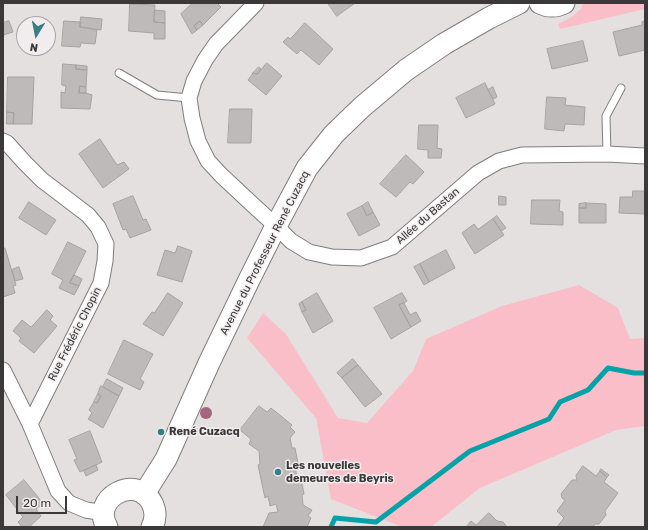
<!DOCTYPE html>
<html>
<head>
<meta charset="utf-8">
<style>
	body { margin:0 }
	#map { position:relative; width:648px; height:530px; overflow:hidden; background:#e4e0e0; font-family:Rubik,sans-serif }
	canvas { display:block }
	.frame { position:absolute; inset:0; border:4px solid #3a3839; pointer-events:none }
	.north { position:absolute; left:16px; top:16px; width:40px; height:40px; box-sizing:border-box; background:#f1edee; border:1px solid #a8a5a6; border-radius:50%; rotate:190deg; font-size:11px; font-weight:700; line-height:16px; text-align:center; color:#3a3839 }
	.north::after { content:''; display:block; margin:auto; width:14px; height:18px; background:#357e81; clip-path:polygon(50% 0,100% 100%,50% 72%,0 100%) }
	.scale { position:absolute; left:16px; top:496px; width:51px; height:18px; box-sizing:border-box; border:2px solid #3a3839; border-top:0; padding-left:5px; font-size:12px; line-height:14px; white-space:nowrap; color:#3a3839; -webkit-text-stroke:3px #f1edee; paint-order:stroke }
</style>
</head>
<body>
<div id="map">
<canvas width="648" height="530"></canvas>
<div class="frame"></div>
<div class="north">N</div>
<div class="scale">20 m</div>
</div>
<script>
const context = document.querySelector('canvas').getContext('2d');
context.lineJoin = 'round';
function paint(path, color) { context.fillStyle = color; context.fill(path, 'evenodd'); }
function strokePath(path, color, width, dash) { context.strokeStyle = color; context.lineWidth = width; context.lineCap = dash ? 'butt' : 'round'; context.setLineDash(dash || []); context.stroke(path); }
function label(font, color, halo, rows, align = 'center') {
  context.font = font + ' Rubik,sans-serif'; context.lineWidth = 3; context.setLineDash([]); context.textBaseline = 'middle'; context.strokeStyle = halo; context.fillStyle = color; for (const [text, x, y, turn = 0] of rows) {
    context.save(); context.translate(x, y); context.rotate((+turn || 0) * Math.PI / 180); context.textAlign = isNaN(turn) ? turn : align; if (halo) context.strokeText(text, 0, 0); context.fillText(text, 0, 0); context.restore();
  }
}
const green = new Path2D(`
	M583,3H645V9L560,29L558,24L570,18L581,9Z
	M579,285L618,308L630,339L645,338V426L616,430L480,488L431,527H402L331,499L316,418L247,338L263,313L286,334L338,418L367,423L413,371L426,339L502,306Z`);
const stream = new Path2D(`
	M331,527L335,518L376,522L470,451L549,419L560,402L588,390L608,368L634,373H645`);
const building = new Path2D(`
	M193,3H217L221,7L203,25L200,21L194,26L197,30L192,34L181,14Z
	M328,3H355L337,16Z
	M130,4L155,5L154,22L165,23V39H154V33L129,31Z
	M155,10L165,11V23L154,22Z
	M81,17L102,19L101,30L80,27Z
	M9,21L13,32L3,35V23Z
	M64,21L81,22L80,27L97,30L95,44L81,43L80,47L62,46Z
	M200,21L203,25L197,30L194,26Z
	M645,21V50L619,56L613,32L642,25V22Z
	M305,23L333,49L319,65L301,50L297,54L283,42L288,37L290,39Z
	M583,41L588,61L552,69L547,49Z
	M267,63L282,76L266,95L248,80L253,73L257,74Z
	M63,64L76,65V69L87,70L86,87L80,86L79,93H86L92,95L90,109L61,108V92L65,93L66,86L62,85Z
	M76,65L87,66V70L76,69Z
	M259,67L261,69L257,74L253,73Z
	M8,77H34L32,124H13L14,113L7,112Z
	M485,83L495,104L466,118L456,98Z
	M80,86L86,87V93H79Z
	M493,87L497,97L493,99L488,90Z
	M547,97L566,98L565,105L585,107L584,125L565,124L564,131L545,129Z
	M230,109H252L251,143H228Z
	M7,112L14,113L13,124H7Z
	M419,125H438L437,148L442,149L441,158H428V150L418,149Z
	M100,139L117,165L124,162L129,169L103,188L79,154Z
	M406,155L424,172L413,184L410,182L396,197L380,184Z
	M633,191H645V214L619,213L620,197H632Z
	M133,196L143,220L146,219L151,230L130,238L126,229L123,230L113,204Z
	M499,196L506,197V205H499Z
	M532,200H560L559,211L563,212V225L531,224Z
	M29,202L56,220L46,235L19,218Z
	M368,202L373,212L367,216L362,206Z
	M586,203V208H579V204Z
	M586,203L606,204V223H579V208H586Z
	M362,206L367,216L373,212L380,225L359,236L347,214Z
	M497,216L506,228L501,231L493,219Z
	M493,219L504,235L475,254L462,233L474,224L478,229Z
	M68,242L86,251L70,283L79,286L74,295L59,288L63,280L52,274Z
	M178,246L192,251L182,282L157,275L165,250L175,253Z
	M3,248H5L16,285L13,286L15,293L3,297Z
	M446,250L455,268L429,282L420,264Z
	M420,264L429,282L424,285L414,267Z
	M19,267L23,279L15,281L12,270Z
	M74,275L82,279L79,286L70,283Z
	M168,293L183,303L163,336L143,324L152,312L154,313Z
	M317,293L333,321L313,333L302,312L306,310L302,302Z
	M402,293L407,301L399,305L411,327L391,339L374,308Z
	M302,302L306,310L302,312L299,304Z
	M404,303L410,315L416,312L421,321L411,327L399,305Z
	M47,310L53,316L50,320L57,326L34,353L19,341L21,338L13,331L22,320L31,327Z
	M124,340L153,354L140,379L144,382L140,390L108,374Z
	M353,359L358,365L342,378L337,373Z
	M358,365L382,394L365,407L342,378Z
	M107,379L123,388L119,396L103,387Z
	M101,386L119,396L103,428L88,419L92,413L89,410L94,402L97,403L101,396L98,394Z
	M98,394L101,396L97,403L94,402Z
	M259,406L267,412L271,408L292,425L290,427L295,432L290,438L292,448H295L298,463H295L297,480L301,479L304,494L302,495L303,505L312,510L308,516L311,518L307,527H263L269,513L278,512L276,504L270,506L268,496L265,498L258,465L260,464L259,451L249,444L251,439L240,430Z
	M90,431L102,462L96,465L80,472L74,460L77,459L69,440Z
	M96,465L98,470L86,476L84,471Z
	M583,466L596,476L600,471L607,477L604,482L618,493L605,511L606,515L599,524H595L593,527H557L564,518L557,511L565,500L562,498L561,494L572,480H577L576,476Z
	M601,469L609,475L607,477L600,471Z
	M24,480L43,503L36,509L41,516L29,527H22L18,522L23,517L6,495Z
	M489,513L497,521L503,522L507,527H466L471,521L476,525Z`);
const lane = new Path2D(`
	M119,73L157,95L189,98
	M607,154L606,116L621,88`);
const street = new Path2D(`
	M256,3L216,44L205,60L194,81L189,98L192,118L198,141L208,161L221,175L253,205L276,226L291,241L309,252L332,257L361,258L392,247L478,173L499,161L522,155L607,154L645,156
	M3,141L7,143L25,163L42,180L88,215L98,227L106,244L105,261L101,283L30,424
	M3,370L30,424L58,491L69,503L86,510L104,513`);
const secondary = new Path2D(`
	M540,3C548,7 556,7 564,3
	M144,494L166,459L209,363L249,280L276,226L307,168L334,134L362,107L406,70L444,44L489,18L519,3
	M107,527C90,498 137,473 152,503C156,511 156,519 152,527`);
const trees = [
	[206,413]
];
const markers = [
	[161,432,4,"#357e81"],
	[278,472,4,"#357e81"]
];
const streetNames = [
	["Allée du Bastan",428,216,-41],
	["Avenue du Professeur René Cuzacq",265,253,-63],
	["Rue Frédéric Chopin",75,334,-63]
];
const poiNames = [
	["René Cuzacq",169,432],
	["Les nouvelles",286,466],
	["demeures de Beyris",286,479]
];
paint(green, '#fabec9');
strokePath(stream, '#06a2a8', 5);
paint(building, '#bebaba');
strokePath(building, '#a6a2a2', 1);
strokePath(lane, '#817d7e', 9);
strokePath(street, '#817d7e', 17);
strokePath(secondary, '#817d7e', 23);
strokePath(lane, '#fff', 7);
strokePath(street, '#fff', 15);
strokePath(secondary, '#fff', 21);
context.fillStyle = '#a4657e';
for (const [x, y] of trees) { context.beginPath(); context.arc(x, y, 6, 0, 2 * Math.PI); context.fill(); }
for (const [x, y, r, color] of markers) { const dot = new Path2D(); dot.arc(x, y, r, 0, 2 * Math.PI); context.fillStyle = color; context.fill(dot); strokePath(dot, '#f1edee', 1.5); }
label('11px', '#3a3839', '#f1edee', streetNames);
label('bold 11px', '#3a3839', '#f1edee', poiNames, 'left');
</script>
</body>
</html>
